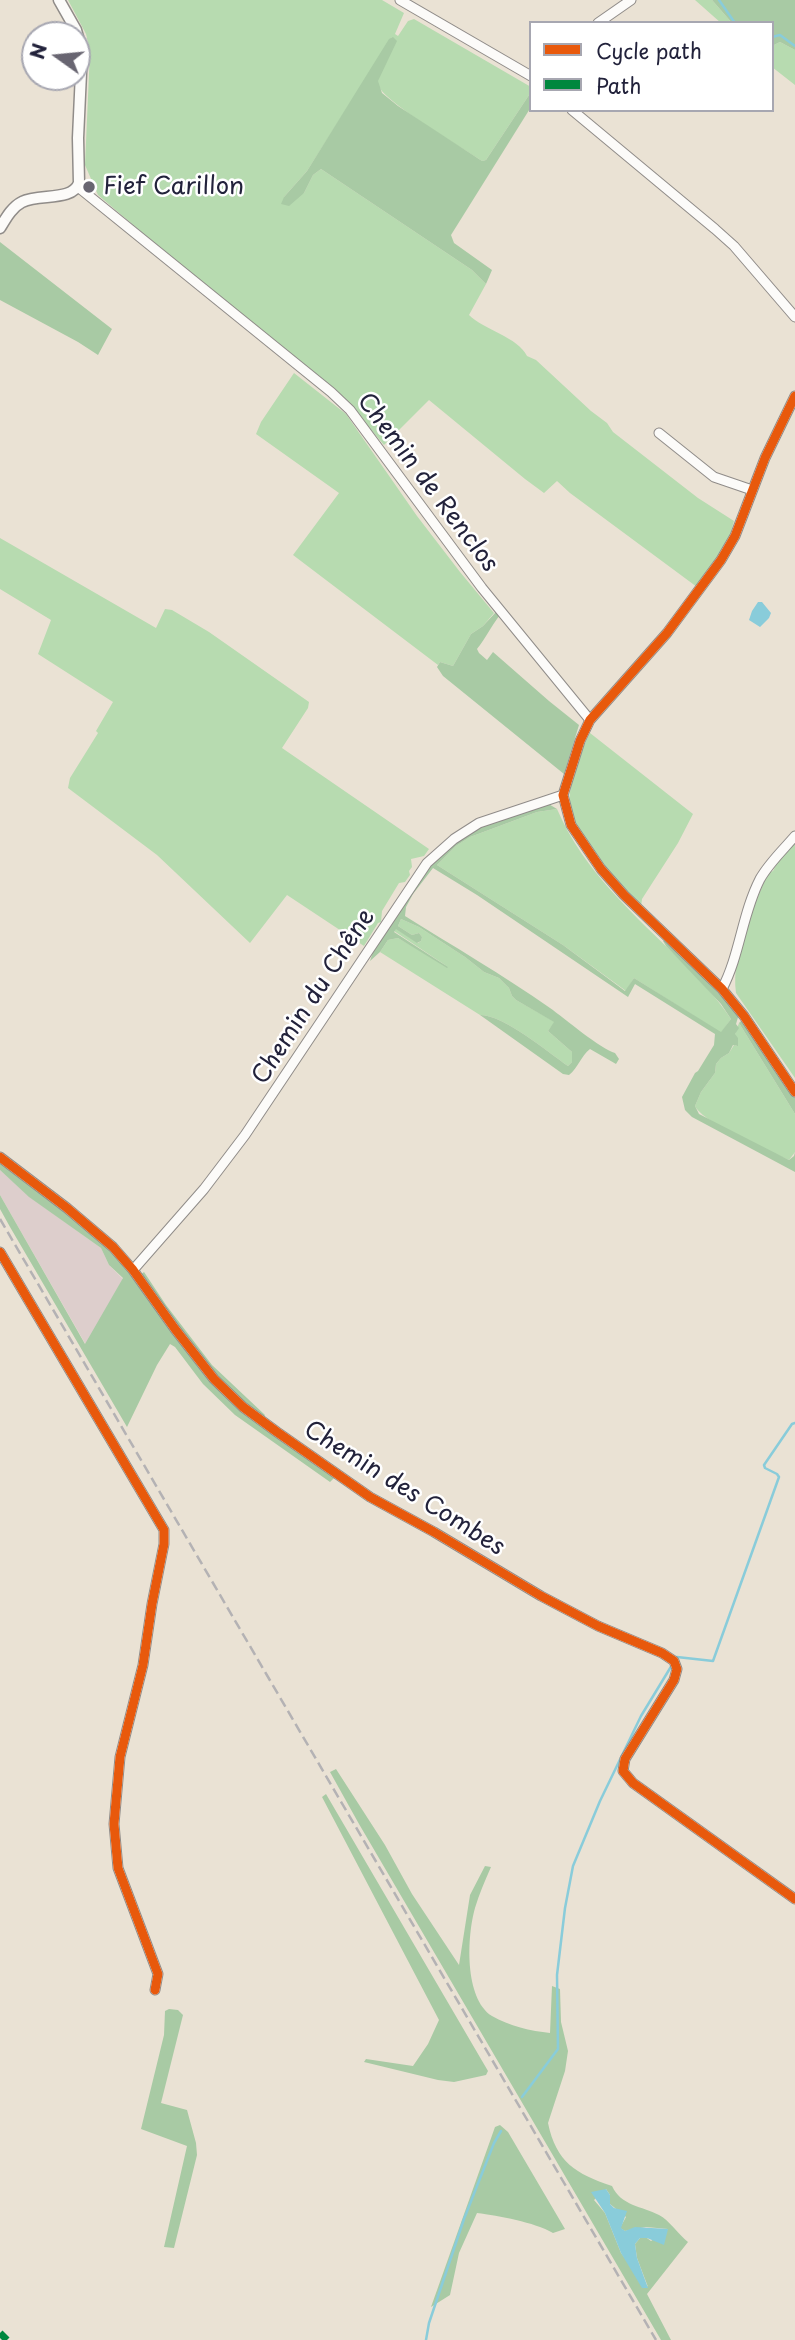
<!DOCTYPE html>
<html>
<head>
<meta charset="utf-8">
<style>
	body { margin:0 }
	#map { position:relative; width:795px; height:2340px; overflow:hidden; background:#eae2d4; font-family:"Playpen Sans",sans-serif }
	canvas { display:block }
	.legend { position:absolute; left:529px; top:21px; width:245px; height:91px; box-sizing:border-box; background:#fff; border:2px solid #a7a7b1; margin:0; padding:9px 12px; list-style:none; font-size:21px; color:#22223b }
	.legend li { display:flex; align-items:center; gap:14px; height:35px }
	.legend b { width:35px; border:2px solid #a7a7b1 }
	.north { position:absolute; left:21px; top:21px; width:70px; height:70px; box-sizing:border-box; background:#fff; border:2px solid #a7a7b1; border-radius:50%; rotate:285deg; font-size:19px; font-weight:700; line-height:28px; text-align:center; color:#22223b }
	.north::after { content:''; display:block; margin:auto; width:24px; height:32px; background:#686571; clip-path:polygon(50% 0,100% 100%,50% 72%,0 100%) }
</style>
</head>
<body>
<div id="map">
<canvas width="795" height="2340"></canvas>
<ul class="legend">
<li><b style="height:9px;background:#e8590c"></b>Cycle path</li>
<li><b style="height:9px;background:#00873e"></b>Path</li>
</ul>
<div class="north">N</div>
</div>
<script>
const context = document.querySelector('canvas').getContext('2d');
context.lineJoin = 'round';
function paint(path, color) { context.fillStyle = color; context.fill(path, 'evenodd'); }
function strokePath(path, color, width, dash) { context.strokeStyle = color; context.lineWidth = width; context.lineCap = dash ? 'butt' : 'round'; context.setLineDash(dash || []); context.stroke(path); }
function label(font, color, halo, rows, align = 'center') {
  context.font = font + ' "Playpen Sans",sans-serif'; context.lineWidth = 5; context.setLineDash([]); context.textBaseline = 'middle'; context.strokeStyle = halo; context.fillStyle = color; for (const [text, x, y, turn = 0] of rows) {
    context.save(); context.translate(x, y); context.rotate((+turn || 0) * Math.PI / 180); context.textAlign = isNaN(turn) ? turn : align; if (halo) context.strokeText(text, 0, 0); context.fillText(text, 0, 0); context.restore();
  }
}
const industrial = new Path2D(`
	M0,1170L30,1197L101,1248L109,1265L123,1279L86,1345L0,1195Z`);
const green = new Path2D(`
	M68,0H382L404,13L395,34L398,36L408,21L414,19L531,87V92L486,160L482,161C465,149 380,100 378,84C377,73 389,48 392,37L307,171L284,197L304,193L313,175L321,169L472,270L486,284L469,315C484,330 518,337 527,356L536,360L591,411L607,423L613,432L698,498L734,521L728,542L697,587L570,493L557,481L544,493L525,479L429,400L384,445L354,410L207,288L98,195L85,165L90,51L86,34Z
	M695,0H712L732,23H721Z
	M780,42L795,50V85L772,67V46Z
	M294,373L346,414L417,516L460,572L494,613L483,626L471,634L453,666L440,662L438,665L293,555L339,493L256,434L261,422Z
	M0,538L156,628L165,609L172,610L209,632L309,702L308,708L282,748L429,849L424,856L411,859L412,867L409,871L410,875L405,882L399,883L382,911L381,922L378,923L364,946L287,895L250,943L157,855L68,788L70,778L98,733L96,731L113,702L38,654L51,620L0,589Z
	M590,733L693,814L678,843L642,899L641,907C618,882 574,839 570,805C567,786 581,750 590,733Z
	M557,809C584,872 635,915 682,962C700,980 717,998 731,1019L721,1033L634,978L626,991L563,945L437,865L456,846L470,837L537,812Z
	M795,842V1078L736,993C731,952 753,909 768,873L773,871L777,863Z
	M401,919L419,927L465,957L484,972L499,978L509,988L512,996L516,1000L555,1022L548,1031L572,1052V1062L568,1066C548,1052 502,1014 480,1015L380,952L388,940L398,938L448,967L394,931L396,928L418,943L421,941L422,937L419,933L412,935L398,926Z
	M739,1023L795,1114V1152L789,1160C770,1151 703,1123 695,1106L701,1092L715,1073L716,1064L721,1058L729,1053L734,1045L737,1046L735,1034Z`);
const forest = new Path2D(`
	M712,0H795V50L780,42L772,46V23H732Z
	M393,37L397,41L378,81L382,93L398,106L482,161L486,160L531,92V107L451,235L454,243L492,270L486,284L472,270L321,169L313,175L304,193L289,206L281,204L284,197L307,171L389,39Z
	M0,242L112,329L98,355L78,342L0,300Z
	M496,612L500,615C491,626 486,638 477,649L479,653L487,660L493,652L549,701L579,725L564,774L443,676L437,667L440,662L453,666L471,634L483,626Z
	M547,803L557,809L537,812L470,837L456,846L437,865L563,945L625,991L634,978L721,1032L731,1019L721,1004L666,946L663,941L666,940L739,1014L736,1024L739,1028L735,1034L738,1038V1046L733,1045L729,1053L721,1058L716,1064L715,1073L701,1092L695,1106L699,1114L789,1160L794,1156L795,1152V1172L692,1117L685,1110L682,1097L695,1073L698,1071L714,1045L715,1034L635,984L628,997L477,895L433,868L413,894L406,907L405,916C453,946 503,975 550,1008C564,1018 602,1050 615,1053L619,1059L616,1064L590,1049C581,1056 578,1068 569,1075L563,1074L480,1015C502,1014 548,1052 568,1066L572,1062V1052L548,1031L554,1022L516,1000L512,996L509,988L499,978L484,972L465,957L419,927L401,919L398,926L412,935L419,933L422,937L421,941L417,943L396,929L394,932L448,967L447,968L398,938L388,940L380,952L370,961L373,952C401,907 427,854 476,829C498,817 523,811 547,803Z
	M742,1020L795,1098V1114L739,1023Z
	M0,1163L106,1244L135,1279L144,1272L166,1305L212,1365L265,1415L260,1423L335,1477L330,1482L235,1415L203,1384L175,1347L170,1344L157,1365L127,1427L10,1227L0,1209V1195L85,1344L123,1278L109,1265L101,1248L29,1197L0,1170Z
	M336,1769L385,1845L412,1894L459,1965L470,1895L485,1866L491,1867C485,1881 479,1894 475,1908C467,1936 464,1998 492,2016C509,2026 531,2031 550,2033L552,1986L560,1989L561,2022L568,2051L565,2071L548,2123C556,2162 576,2174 612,2186C621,2206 642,2206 659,2215C669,2220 679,2235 688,2242L647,2294L671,2340H661L359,1824L330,1772ZM606,2189L610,2195V2204L626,2217L620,2228L625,2231L646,2227L668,2229L651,2241L647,2238H640L635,2244L637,2258L648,2287L621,2253L605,2213L594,2200Z
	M326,1794L488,2071L486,2075L454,2082L438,2080L364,2062L366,2059L413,2066L428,2044L439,2020L322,1797Z
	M169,2009L178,2010L183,2015L161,2103L187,2110L196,2143L197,2155L174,2248L164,2247L187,2146L141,2129L164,2035L165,2011Z
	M500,2125L508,2132L565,2229L553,2233C534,2222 499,2216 477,2213L459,2253L450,2295L431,2307L495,2127Z`);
const water = new Path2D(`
	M758,602H762L771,613L769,618L760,627L749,620L752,611Z
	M606,2189L610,2195V2204L614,2208L627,2211L621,2228L625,2231L635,2227L668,2229L664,2245L647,2238H640L635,2244L637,2258L648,2288H642L621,2253L605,2213L591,2192Z`);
const stream = new Path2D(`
	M719,0L735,23
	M772,37L780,35L795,46
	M677,1657L713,1661L779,1477L777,1474L765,1468L764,1465L792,1424L795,1423
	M522,2097L558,2049L557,1975L565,1908L573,1866L600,1801L641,1716L672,1665
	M426,2340L429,2323L464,2219L494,2143L501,2131`);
const minor = new Path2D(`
	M400,0L531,76
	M598,23L631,0
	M572,110L715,229L734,246L795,317
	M78,187L331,392L350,410L482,588L590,720
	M795,396L765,458L735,536L721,560L667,633L590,720L580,741L563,795L571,825L601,869L624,895L722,989L744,1016L795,1092
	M659,433L714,477L752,490
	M722,989C740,955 742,914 760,879C769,863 783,850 795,836
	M0,1157L67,1208L113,1247L133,1270L175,1329L214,1379L243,1407L277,1432L370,1497L434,1532L541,1596L598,1626L662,1653L674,1661L677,1669L674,1680L625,1759L623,1771L633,1783L795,1899
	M0,1252L164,1530V1544L152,1604L143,1665L120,1757L114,1824L118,1868L158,1974L155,1990
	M133,1270L204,1189L245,1135L427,863L454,839L479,823L563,795`);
const tertiary = new Path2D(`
	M0,228C6,218 12,207 22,202C39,193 72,202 79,183L78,138L82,51L76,30L59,0`);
const rail = new Path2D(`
	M0,1219L656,2340`);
const quiet = new Path2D(`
	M0,2333L7,2340`);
const cycleway = new Path2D(`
	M795,396L765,458L735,536L721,560L667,633L590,720L580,741L563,795L571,825L601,869L624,895L722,989L744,1016L795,1092
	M0,1157L67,1208L113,1247L133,1270L175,1329L214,1379L243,1407L277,1432L370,1497L434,1532L541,1596L598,1626L662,1653L674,1661L677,1669L674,1680L625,1759L623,1771L633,1783L795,1899
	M0,1252L164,1530V1544L152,1604L143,1665L120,1757L114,1824L118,1868L158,1974L155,1990`);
const markers = [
	[89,187,7,"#686571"]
];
const poiNames = [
	["Fief Carillon",103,187]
];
const streetNames = [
	["Chemin de Renclos",427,483,53],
	["Chemin du Chêne",314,997,-57],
	["Chemin des Combes",404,1489,32]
];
paint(industrial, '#ddcecc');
paint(green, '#b7dbb0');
paint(forest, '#a8caa4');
paint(water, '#89ccda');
strokePath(stream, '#89ccda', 2.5);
strokePath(minor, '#908c89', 11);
strokePath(tertiary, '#908c89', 13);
strokePath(minor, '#fcfbf9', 9);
strokePath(tertiary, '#fcfbf9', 10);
strokePath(rail, '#b4b2b4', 2.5, [10, 5]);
strokePath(quiet, '#00873e', 7, [14, 7]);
strokePath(cycleway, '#e8590c', 9);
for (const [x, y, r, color] of markers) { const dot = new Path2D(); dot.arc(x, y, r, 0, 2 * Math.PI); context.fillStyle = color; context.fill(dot); strokePath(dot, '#fff', 2.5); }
label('24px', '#22223b', '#fff', poiNames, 'left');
label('24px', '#22223b', '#fff', streetNames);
</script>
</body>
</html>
